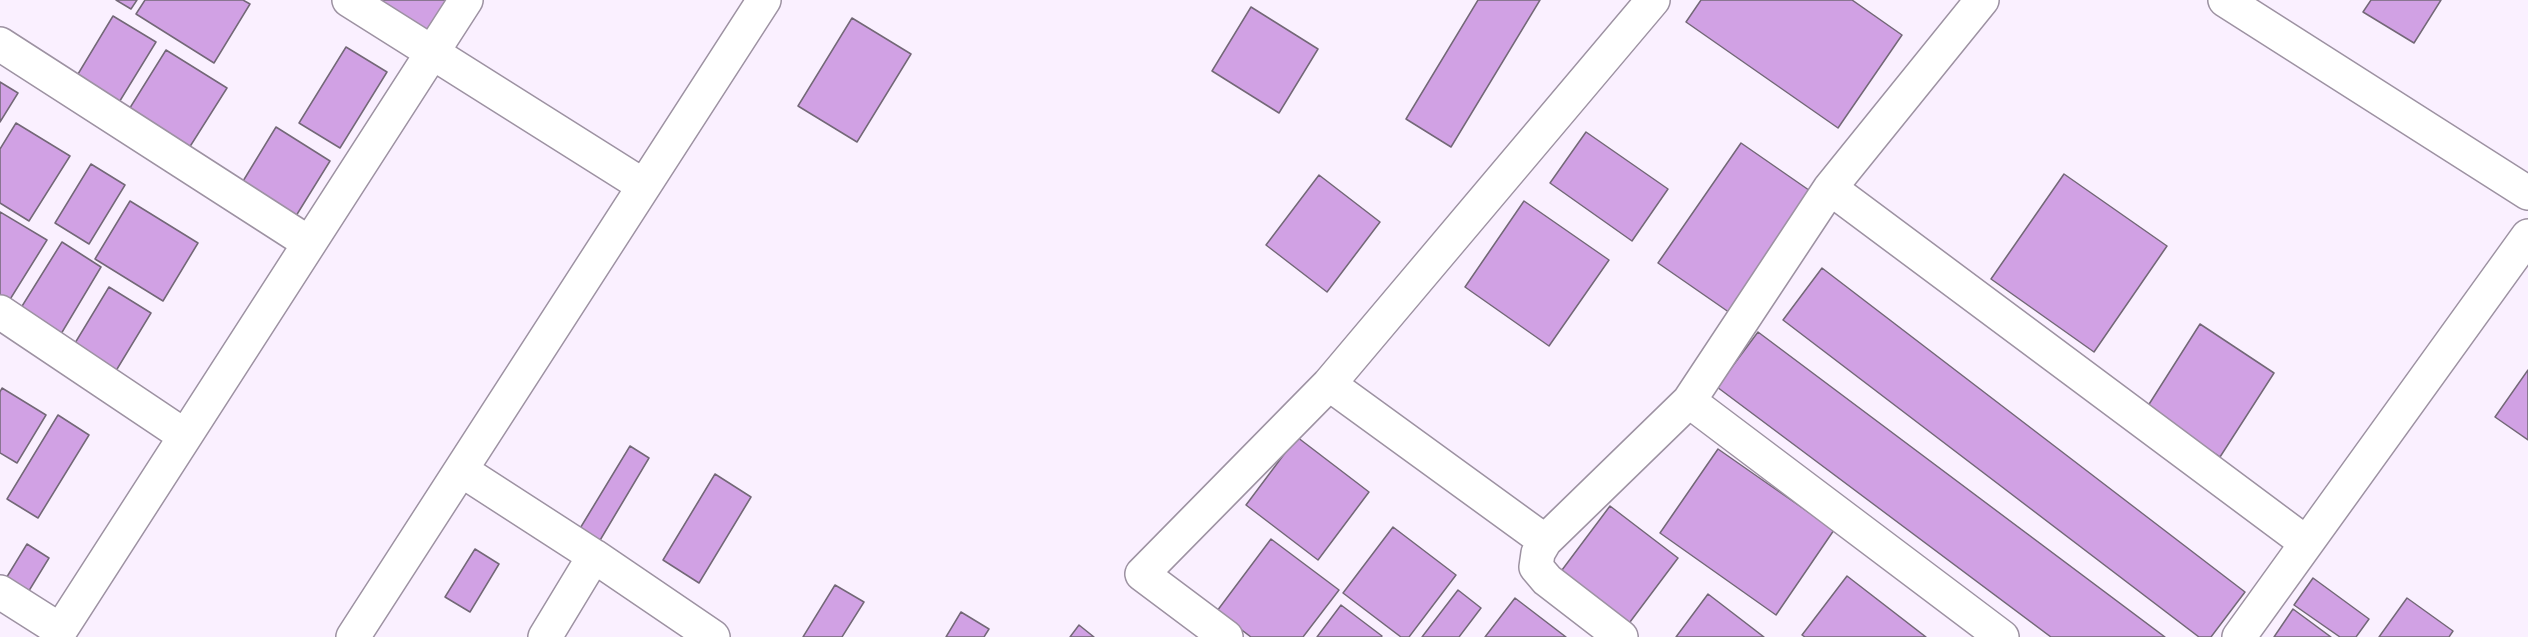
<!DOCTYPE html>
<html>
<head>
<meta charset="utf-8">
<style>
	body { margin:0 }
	canvas { display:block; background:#faf0ff }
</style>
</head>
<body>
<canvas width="2528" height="637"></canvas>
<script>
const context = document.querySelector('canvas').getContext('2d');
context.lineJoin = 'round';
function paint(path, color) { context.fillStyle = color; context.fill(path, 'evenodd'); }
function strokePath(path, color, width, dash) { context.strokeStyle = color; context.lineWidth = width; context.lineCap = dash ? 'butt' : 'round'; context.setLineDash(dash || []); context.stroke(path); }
const building = new Path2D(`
	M116,0H137L131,9Z
	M145,0H243L250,4L214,63L136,14Z
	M367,0H449L426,37Z
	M1478,0H1540L1451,147L1406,119Z
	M1701,0H1852L1902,35L1838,128L1686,22Z
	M2371,0H2441L2414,43L2363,12Z
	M1251,7L1318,49L1279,113L1212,71Z
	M113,16L156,42L118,104L75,79Z
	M852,18L911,54L857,142L798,106Z
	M346,47L387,72L340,148L299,123Z
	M166,50L227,88L184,156L123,119Z
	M0,82L18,93L0,122Z
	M16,123L70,156L29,221L0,203V149Z
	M276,127L330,161L291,224L237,191Z
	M1586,132L1668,189L1632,241L1550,183Z
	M1741,143L1816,195L1733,315L1658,263Z
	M91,164L125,185L89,244L55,223Z
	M2064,174L2167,246L2094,352L1991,279Z
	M1319,175L1380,222L1327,292L1266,245Z
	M130,201L198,243L163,301L95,259Z
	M1524,201L1609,260L1549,346L1465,287Z
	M0,212L47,240L9,301L0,296Z
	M62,242L101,267L55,344L14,319Z
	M1822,268L2245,592L2211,637H2199L1783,320Z
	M109,287L151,313L111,379L69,353Z
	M2200,324L2274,373L2220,457L2146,409Z
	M1758,332L2165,637H2051L1717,387Z
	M2528,370V440L2495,417Z
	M2,388L46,415L17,463L0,453V392Z
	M58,415L89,435L38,518L7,499Z
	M1297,437L1369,492L1318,560L1246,505Z
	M630,446L649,458L596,547L576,535Z
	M1718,449L1834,530L1776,615L1660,533Z
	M715,474L751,497L699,583L663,560Z
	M1610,506L1678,558L1627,626L1559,574Z
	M1393,527L1456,575L1409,637H1401L1343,593Z
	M1271,539L1339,590L1303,637H1251L1217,611Z
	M27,544L49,558L27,594L5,580Z
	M475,549L499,564L470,612L445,597Z
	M1847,576L1926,637H1805L1802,635Z
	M2313,578L2369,619L2356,637H2340L2294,605Z
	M835,585L864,602L842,637H803Z
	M1458,590L1481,608L1459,637H1422Z
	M1708,594L1764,637H1676Z
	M1515,598L1566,637H1485Z
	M2407,598L2453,631L2449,637H2379Z
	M1341,605L1382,636L1381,637H1317Z
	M2293,609L2331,637H2274Z
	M961,612L989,629L984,637H946Z
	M1079,625L1094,637H1070Z`);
const minor = new Path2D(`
	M349,0L644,186
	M2225,0L2528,193
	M0,44L309,243
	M1830,188L2305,542
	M0,312L185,436
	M1329,384L1653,0
	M1689,401L2002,637
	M461,470L594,556L545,637
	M594,556L713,637
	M0,592L60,630
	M56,637L466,0
	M353,637L764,0
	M1226,637L1142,574L1329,384L1545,541
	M1621,637L1547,580L1536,567L1538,553L1545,541L1689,401L1830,188L1982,0
	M2239,637L2528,236`);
paint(building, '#d1a1e4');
strokePath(building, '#736877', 1.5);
strokePath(minor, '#9d92a2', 36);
strokePath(minor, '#fff', 33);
</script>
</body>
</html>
